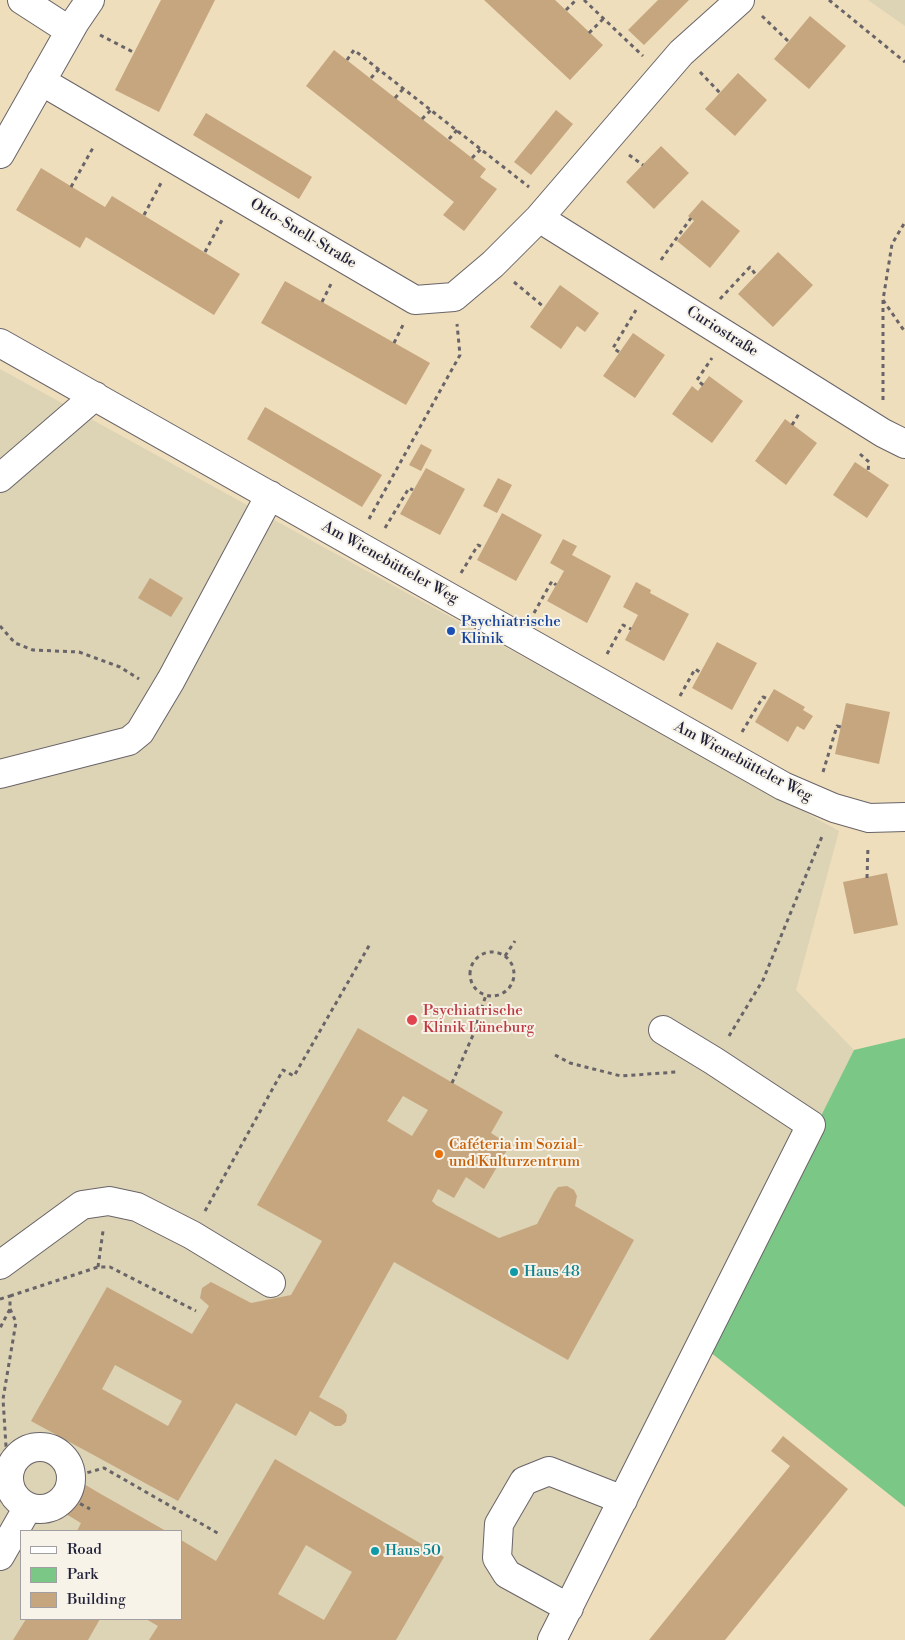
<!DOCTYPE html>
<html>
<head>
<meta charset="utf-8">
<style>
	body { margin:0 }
	#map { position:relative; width:905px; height:1640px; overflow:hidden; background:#eedebc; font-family:"Libre Bodoni",serif }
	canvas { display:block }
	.legend { position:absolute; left:20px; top:1530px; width:162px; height:90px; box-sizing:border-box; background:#f7f3e8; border:1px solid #a29fa3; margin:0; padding:6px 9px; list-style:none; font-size:15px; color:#22223b }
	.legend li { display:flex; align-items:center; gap:10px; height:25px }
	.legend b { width:25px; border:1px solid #a29fa3 }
</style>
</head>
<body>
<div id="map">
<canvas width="905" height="1640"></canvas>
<ul class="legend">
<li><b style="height:6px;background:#fff"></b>Road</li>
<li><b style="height:14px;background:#7bc786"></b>Park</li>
<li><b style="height:14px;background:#c6a67f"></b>Building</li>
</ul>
</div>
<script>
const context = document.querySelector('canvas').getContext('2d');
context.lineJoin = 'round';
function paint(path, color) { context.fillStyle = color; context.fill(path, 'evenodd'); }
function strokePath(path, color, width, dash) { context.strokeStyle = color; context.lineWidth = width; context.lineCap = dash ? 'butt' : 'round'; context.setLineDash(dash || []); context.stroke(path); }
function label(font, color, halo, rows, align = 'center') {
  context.font = font + ' "Libre Bodoni",serif'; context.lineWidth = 4; context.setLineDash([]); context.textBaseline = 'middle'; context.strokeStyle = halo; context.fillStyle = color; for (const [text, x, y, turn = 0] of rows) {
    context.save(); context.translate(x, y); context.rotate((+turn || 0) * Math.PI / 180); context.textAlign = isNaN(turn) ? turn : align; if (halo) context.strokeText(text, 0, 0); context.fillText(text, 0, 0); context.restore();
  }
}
const built = new Path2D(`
	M868,0H905V26Z
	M0,369L839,831L796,990L854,1050L559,1640H0ZM21,1531H181V1619H21Z`);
const green = new Path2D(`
	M905,1038V1507L705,1348L854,1050Z`);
const building = new Path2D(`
	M161,0H215L159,112L115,90Z
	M484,0H555L603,45L570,80Z
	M658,0H689L644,45L628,30Z
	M810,16L846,46L809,89L774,59Z
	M334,50L486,169L480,177L497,189L464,231L443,215L454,202L306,86Z
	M738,73L767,100L735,136L705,109Z
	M556,110L573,124L531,175L514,162Z
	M206,113L312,177L299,199L193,135Z
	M661,146L689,173L654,209L626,182Z
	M41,168L105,207L112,196L240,274L214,315L86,237L80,248L16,210Z
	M702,200L740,231L710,268L677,241L694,221L688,216Z
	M778,252L813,285L773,327L738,294Z
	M285,281L430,363L406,405L261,323Z
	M560,285L599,313L585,332L577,326L561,349L530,327Z
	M633,333L665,355L635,398L603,376Z
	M709,376L743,401L712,443L672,414L692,386L698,391Z
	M265,407L382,475L362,507L247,439Z
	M785,419L817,443L786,485L755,461Z
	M421,444L432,450L421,471L409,465Z
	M855,462L889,485L867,518L833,495Z
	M426,468L465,489L440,535L400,514Z
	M498,478L512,485L497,513L483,506Z
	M502,513L542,535L516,581L477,560Z
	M563,539L577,546L572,555L611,576L587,623L547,601L564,571L550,563Z
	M150,578L183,598L171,617L138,598Z
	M636,582L651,590L650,593L689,614L664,661L625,640L638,615L623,607Z
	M717,642L757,663L732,710L692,688Z
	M774,689L805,707L803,710L813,716L804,730L797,726L788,742L755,722Z
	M846,703L890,712L879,764L835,754Z
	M887,873L898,925L854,934L843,882Z
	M358,1028L503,1112L491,1133L510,1145L484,1189L466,1177L454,1198L438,1189L432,1201L436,1205L499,1238L537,1224L554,1192L558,1187L567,1186L574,1190L577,1196L575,1206L634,1240L568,1360L394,1262L319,1397L343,1410L347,1415L346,1422L341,1426H335L310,1411L296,1436L236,1403L178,1501L31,1421L107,1287L192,1334L209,1306L200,1298L202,1288L211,1282L251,1303L291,1295L322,1241L257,1205ZM403,1096L428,1110L412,1136L387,1121ZM115,1365L182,1401L168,1426L102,1389Z
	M783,1436L848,1489L725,1640H649L790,1466L771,1451Z
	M275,1459L444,1557L396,1640H149L158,1626L146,1619H181V1540L216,1561ZM306,1545L352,1572L324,1620L278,1594Z
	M84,1484L99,1493L166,1531H77L81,1523L66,1514Z
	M26,1619H100L88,1640H13Z`);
const path = new Path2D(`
	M584,0L643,56
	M829,0L905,62
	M566,10L576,0
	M762,16L789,42
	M589,33L603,19
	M100,35L135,53
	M347,60L354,50L529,187
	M700,72L720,93
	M371,78L379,69
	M395,98L403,89
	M422,119L431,110
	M449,139L457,130
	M629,155L643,165
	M472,158L481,149
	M71,187L94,146
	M144,215L161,183
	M205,252L222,220
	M661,260L691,218
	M514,282L544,307
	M720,299L750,267L756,275
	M883,300L905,332
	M322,302L332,282
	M394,343L403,325
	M619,352L613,348L636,310
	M703,385L697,380L712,358
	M883,400V300L892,244L905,222
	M792,425L800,412
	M860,454L869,462L868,471
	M369,519L460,355L457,324
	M385,528L409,488L413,490
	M461,573L478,545L484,548
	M534,613L552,581L556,585
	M0,626L15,643L33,650L79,652L120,667L139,679
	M607,654L623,625L631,629
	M680,696L695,669L701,673
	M742,732L763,697L768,699
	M823,772L837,726L841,727
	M867,878L868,846
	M470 974a22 22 0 1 1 44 0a22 22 0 1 1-44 0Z
	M505,956L515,941
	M729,1036L763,980L823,834
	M555,1055L570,1063L621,1076L676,1072
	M452,1083L473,1035L486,995
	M205,1211L283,1070L294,1076L370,944
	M98,1267L103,1231
	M10,1296L98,1267H110L196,1311
	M0,1299L10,1296V1309L0,1328
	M10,1309L16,1322L3,1399L6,1446L13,1463
	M72,1477L104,1468L221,1535
	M66,1496L90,1509`);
const minor = new Path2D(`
	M22,0L70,31
	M41,81L415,300L454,297L493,264L539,218L681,53L740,0
	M0,154L75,22L90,0
	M539,218L883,433L905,444
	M0,343L783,786L834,808L869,818L905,817
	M0,478L95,396
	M0,774L129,741L140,732L171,680L270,495
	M0,1265L82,1205L109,1201L137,1207L192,1235L271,1283
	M9 1478a31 31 0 1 1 62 0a31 31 0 1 1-62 0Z
	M0,1556L28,1507
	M569,1608L507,1574L497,1558L499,1524L524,1481L549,1471L623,1500
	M552,1640L811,1125L714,1061L663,1030`);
const markers = [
	[451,631,5,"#1a4fb4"],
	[412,1020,6,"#e0444e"],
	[439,1154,5,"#e8710a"],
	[514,1272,5,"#0f9aa8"],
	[375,1551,5,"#0f9aa8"]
];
const streetNames = [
	["Otto-Snell-Straße",303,234,31],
	["Curiostraße",722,332,32],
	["Am Wienebütteler Weg",390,563,29],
	["Am Wienebütteler Weg",743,762,28]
];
const transitNames = [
	["Psychiatrische",461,622],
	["Klinik",461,639]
];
const healthNames = [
	["Psychiatrische",423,1011],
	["Klinik Lüneburg",423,1028]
];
const foodNames = [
	["Caféteria im Sozial-",449,1145],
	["und Kulturzentrum",449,1162]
];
const cultureNames = [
	["Haus 48",524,1272],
	["Haus 50",385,1551]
];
paint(built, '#ddd3b5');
paint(green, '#7bc786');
paint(building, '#c6a67f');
strokePath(minor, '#696468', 30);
strokePath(path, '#696468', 3, [4, 4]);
strokePath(minor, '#fff', 28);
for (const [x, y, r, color] of markers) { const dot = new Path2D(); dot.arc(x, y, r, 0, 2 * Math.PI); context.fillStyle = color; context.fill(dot); strokePath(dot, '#f7f3e8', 2); }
label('15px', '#22223b', '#f7f3e8', streetNames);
label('15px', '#164399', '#f7f3e8', transitNames, 'left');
label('15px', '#be3a42', '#f7f3e8', healthNames, 'left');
label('15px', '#c56008', '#f7f3e8', foodNames, 'left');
label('15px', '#0d838f', '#f7f3e8', cultureNames, 'left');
</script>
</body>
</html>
